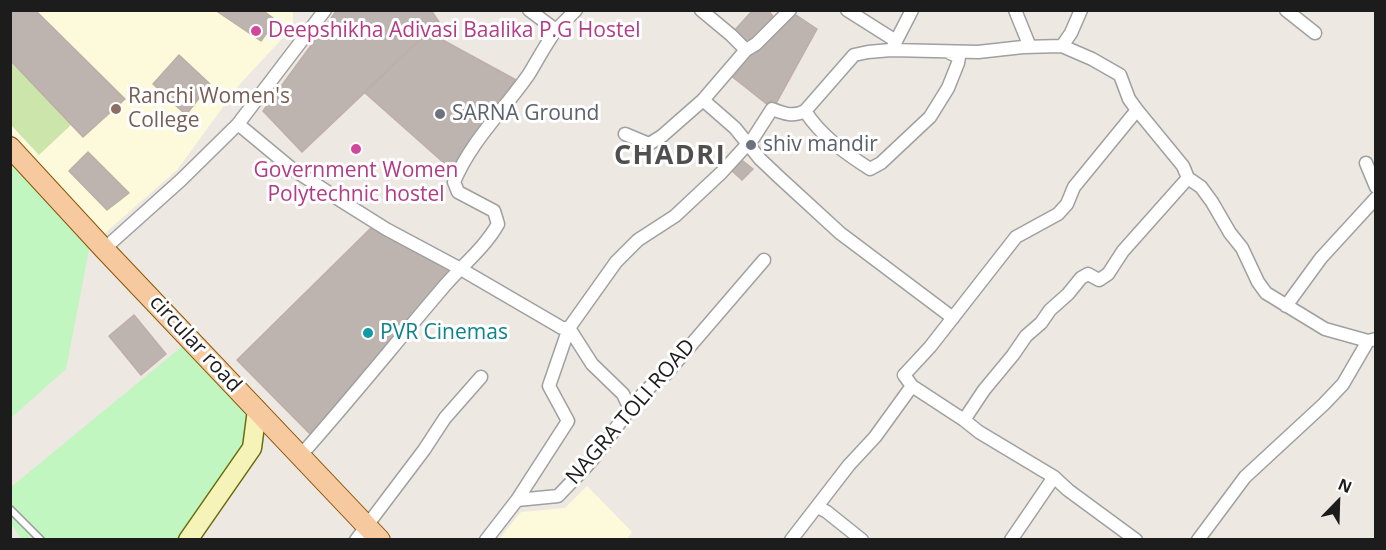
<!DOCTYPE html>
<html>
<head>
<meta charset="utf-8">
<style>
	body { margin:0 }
	#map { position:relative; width:1386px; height:550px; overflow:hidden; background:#ede8e2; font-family:"Open Sans",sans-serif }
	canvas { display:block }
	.frame { position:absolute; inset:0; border:12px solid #1c1c1c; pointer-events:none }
	.north { position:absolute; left:1308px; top:472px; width:60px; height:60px; -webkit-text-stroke:4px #fff; paint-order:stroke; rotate:23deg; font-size:16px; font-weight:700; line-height:24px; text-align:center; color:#1c1c1c }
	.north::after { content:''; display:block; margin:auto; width:21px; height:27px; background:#1c1c1c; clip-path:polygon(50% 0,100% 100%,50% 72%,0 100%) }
</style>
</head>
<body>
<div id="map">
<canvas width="1386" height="550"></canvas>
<div class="frame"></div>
<div class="north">N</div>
</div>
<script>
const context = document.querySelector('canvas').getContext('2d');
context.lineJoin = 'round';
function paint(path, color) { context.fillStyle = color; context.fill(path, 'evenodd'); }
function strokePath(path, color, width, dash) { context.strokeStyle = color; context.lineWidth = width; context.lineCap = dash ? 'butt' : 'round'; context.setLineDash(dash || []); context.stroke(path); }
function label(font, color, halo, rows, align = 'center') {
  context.font = font + ' "Open Sans",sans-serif'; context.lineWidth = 6; context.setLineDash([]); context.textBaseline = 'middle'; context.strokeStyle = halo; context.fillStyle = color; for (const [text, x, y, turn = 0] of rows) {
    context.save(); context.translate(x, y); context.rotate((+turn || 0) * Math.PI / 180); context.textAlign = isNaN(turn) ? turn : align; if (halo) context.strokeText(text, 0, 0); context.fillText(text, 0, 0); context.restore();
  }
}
const education = new Path2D(`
	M11,11H293V27L239,85L177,170L104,234L11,133Z
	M587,486L632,532L627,539H499L521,512L565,508Z`);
const grass = new Path2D(`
	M10,61L72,124L39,155L11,125Z`);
const park = new Path2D(`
	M10,162L90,245L66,369L11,418Z
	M185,344L254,410L249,442L180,539H21L11,523V487Z`);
const building = new Path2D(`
	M10,10H35L125,99L83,137L10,60Z
	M215,10H262L276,20L261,41Z
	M337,10H431L439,22L302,152L263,111Z
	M753,10H768L775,19L751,46L733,32Z
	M790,11L817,29L773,109L730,75Z
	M428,32L516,80L453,171L364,92Z
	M179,55L210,84L186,115L153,84Z
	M88,152L129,193L107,210L69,171Z
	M743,161L753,169L742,180L731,170Z
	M372,227L452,271L313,437L237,360Z
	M134,315L166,354L141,375L109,336Z`);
const lane = new Path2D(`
	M10,509L41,540`);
const street = new Path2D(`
	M847,10L896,41
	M1015,10L1030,47
	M1286,10L1315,33
	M556,30L576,10
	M1062,46L1071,33L1081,10
	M893,47L912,10
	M746,50L756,44L790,10
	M703,100L735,128L760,159L779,177L840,233L953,318
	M805,111C821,136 845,153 870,169L881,163L930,117L948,88L958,63L959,57L950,53
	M238,124L291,168L343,202L386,229L459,268L562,328H569L549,386L568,421L517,500
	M625,134L649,144L662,136L703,100L746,50L731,35L701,10
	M1366,163L1376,187
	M104,249L181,180L238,124L325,10
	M1286,306L1321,258L1376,198
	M630,409L623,394L592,364L569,328L616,262L638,240L675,216L722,172L754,137L772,109C785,114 793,117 805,111L854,55L868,52L891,50L978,52L1023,47L1062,46L1092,59L1120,75L1129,99L1137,110
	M964,420L912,386L904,375L930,347L1016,237L1058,214L1067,204L1074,187L1137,110L1183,166L1188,178
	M301,455C349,401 394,345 441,290C459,268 484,249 498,224L494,211L458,192L454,182C471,141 504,110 529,74C538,59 546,44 556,30L529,10
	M818,507L827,512L862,540
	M356,540L424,450L445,418L481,377
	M486,540L517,500L558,496C571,482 585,469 596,455C618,427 636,394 666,374L764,260
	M791,540L849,465L875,437L912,386
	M1011,540L1054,477
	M1136,540L1068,490L1054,477L979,432L964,420L984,390L1013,355L1026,336L1041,323L1050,310L1068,294L1081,278L1088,274L1099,280L1108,274L1123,251L1188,178L1201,187L1212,202L1230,233L1242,248L1258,282L1266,293L1325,329L1368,341L1376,339
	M1198,540L1245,477L1324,404L1343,384L1368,341`);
const secondary = new Path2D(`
	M188,540L252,448L257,410`);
const primary = new Path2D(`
	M10,147L104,249L380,540`);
const markers = [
	[256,31,6,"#d1479c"],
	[116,109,6,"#8d6e63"],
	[440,114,6,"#6b7280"],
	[751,145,6,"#6b7280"],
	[356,149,6,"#d1479c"],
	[368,333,6,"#0f9aa8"]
];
const hotelNames = [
	["Deepshikha Adivasi Baalika P.G Hostel",268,31],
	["Government Women",356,171,"center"],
	["Polytechnic hostel",356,195,"center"]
];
const educationNames = [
	["Ranchi Women's",128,97],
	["College",128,121]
];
const worshipNames = [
	["SARNA Ground",452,114],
	["shiv mandir",763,145]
];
const cultureNames = [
	["PVR Cinemas",380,333]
];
const streetNames = [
	["circular road",195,344,47],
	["NAGRA TOLI ROAD",631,412,-49]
];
const districtNames = [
	["CHADRI",670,156]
];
paint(education, '#fdfadb');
paint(grass, '#cce5aa');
paint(park, '#c1f6c0');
paint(building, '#bdb4af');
strokePath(building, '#beaea6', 1.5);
strokePath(lane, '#a0a0a0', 9);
strokePath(street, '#a0a0a0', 15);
strokePath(secondary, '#696c0b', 21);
strokePath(primary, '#8c5508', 22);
strokePath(lane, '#fff', 6);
strokePath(street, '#fff', 12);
strokePath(secondary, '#f5f3b8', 18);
strokePath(primary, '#f6c99e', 20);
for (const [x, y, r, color] of markers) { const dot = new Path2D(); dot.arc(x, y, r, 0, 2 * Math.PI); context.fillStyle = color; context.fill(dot); strokePath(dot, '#fff', 2); }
label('21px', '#b23c85', '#fff', hotelNames, 'left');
label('21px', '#785e54', '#fff', educationNames, 'left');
label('21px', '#5b616d', '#fff', worshipNames, 'left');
label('21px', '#0d838f', '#fff', cultureNames, 'left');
label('21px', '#1c1c1c', '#fff', streetNames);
context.letterSpacing = '1.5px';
label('bold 27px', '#4f4f4f', '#fff', districtNames);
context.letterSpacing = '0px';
</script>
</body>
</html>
